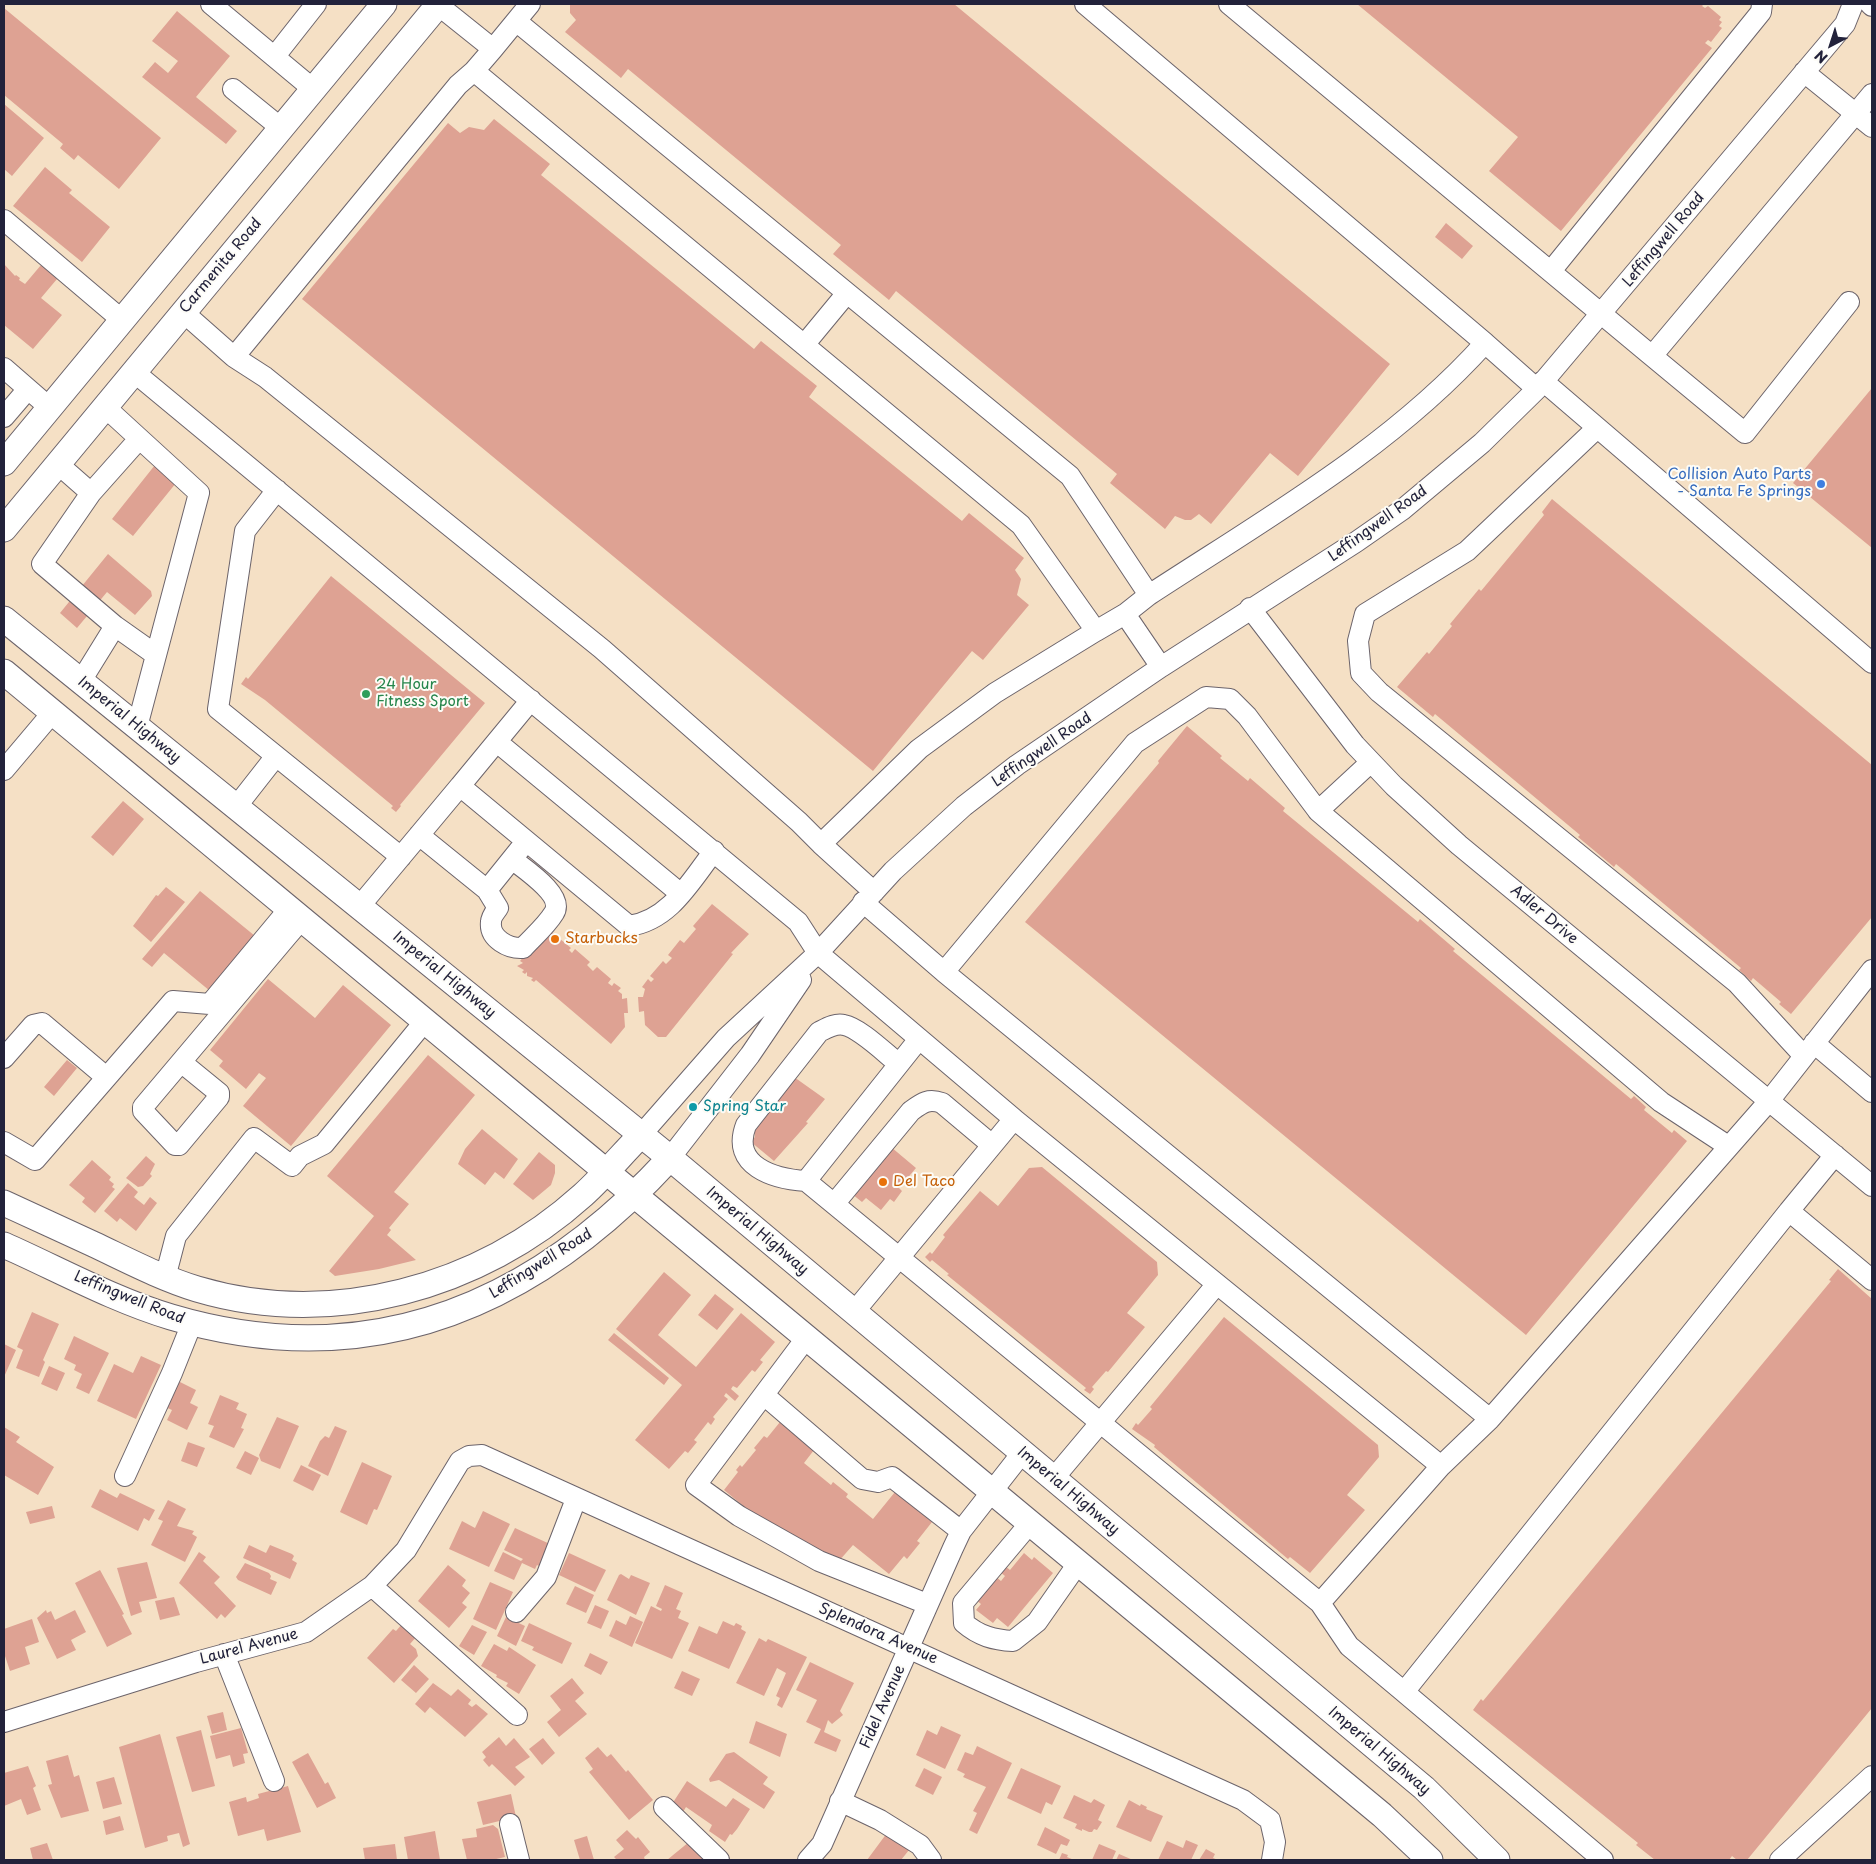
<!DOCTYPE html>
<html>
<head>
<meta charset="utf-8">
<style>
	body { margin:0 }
	#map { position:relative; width:1876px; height:1864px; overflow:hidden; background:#f5e0c5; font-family:"Playpen Sans",sans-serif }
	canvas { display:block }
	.frame { position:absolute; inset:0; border:5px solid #22223b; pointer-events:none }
	.north { position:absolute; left:1806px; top:20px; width:50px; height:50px; -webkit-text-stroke:4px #fdfcf7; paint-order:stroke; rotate:220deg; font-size:14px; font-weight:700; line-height:20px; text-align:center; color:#22223b }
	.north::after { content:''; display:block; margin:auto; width:18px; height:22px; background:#22223b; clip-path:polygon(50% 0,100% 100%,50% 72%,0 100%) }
</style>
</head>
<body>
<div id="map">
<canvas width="1876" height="1864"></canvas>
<div class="frame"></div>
<div class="north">N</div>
</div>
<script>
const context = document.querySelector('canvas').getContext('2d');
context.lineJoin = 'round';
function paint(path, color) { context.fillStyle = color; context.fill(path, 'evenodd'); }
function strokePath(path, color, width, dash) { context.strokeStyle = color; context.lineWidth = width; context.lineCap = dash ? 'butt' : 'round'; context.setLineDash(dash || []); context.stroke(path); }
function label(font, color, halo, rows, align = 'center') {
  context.font = font + ' "Playpen Sans",sans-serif'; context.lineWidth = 4; context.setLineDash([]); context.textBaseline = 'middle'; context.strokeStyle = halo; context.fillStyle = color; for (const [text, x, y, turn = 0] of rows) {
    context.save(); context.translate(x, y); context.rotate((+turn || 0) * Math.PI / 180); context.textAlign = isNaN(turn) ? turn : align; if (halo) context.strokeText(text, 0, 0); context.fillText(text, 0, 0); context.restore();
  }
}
const building = new Path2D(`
	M570,4H954L1390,364L1298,476L1270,453L1211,524L1199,514L1191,520H1185L1175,516L1165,529L1110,483L1117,474L896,291L889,300L833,254L841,245L628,69L621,78L565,32L576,20L570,13Z
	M1357,4H1704L1702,6L1705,8L1708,6L1721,17L1719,20L1722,22L1719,26L1722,28L1711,42L1708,40L1705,43L1712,48L1561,231L1489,171L1518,137Z
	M4,8L161,138L119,189L78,155L74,160L60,148L63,144L4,95Z
	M177,11L230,56L196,97L237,131L226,144L142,77L155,62L168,73L178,61L152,41Z
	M4,104L44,138L12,176L4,169Z
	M494,119L550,164L541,175L754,349L761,341L817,386L809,397L962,521L969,513L1024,558L1015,570L1021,579L1017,595L1029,605L983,660L972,651L873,771L302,299L448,123L460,133L469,127L484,130Z
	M45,167L72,190L69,193L110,227L82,262L13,206Z
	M1446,223L1473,246L1462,259L1435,237Z
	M4,264L15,276L16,275L20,278L19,280L25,284L41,265L57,279L41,298L62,315L33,349L4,325Z
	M1872,388V548L1793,483Z
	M155,465L176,483L133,536L112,519Z
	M1552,499L1872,765V917L1791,1014L1779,1004L1781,1002L1753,978L1751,981L1739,970L1741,968L1616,864L1614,867L1578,837L1580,835L1435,714L1433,717L1397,687L1427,652L1429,654L1452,626L1450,624L1479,589L1481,591L1544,515L1542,512Z
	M108,554L151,591L152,596L135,615L107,592L77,628L60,613Z
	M331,576L485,703L400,805L401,806L396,812L391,808L393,806L265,700L241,684L246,677L248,679Z
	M1187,726L1222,756L1220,758L1248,781L1250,778L1285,808L1283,811L1418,922L1420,919L1455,949L1453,951L1631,1099L1634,1096L1646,1107L1644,1110L1672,1133L1674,1130L1687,1141L1526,1335L1025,922L1159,763L1158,761Z
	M123,801L144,819L113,856L91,837Z
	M166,887L185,902L151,942L133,926L156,895L158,896Z
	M200,891L255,936L210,991L164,953L152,967L142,959Z
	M712,904L749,934L731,953L733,954L666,1037H658L645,1025L644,1011L639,1012L638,997H643L645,989L642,987L648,979L651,982L654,979L650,976L663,961L666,964L672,958L668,955L680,940L684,943L696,929L693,926Z
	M548,929L571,948L569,950L572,953L575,949L590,962L587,965L593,971L597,967L611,979L608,983L612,986L614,983L621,988L618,991L622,994V999L627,998L628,1013H624L625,1027L611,1044L536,980L534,982L531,980L533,978L527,976V972L525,974L522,972L524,970L517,966L523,963L520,961L526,954L529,956L533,951Z
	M268,979L315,1018L343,985L391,1025L291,1146L243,1106L266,1078L259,1073L246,1089L219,1066L223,1061L210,1050Z
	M428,1055L475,1095L394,1192L409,1204L389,1228L391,1230L387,1235L416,1260L379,1269L335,1276L329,1271L374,1216L327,1176Z
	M67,1060L77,1068L54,1096L44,1087Z
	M794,1077L825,1099L806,1122L808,1123L774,1161L751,1142L755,1137L754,1125Z
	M482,1129L518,1159L504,1179L495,1172L485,1185L458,1164L465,1149Z
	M891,1147L916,1168L899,1188L902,1191L894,1202L890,1199L881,1210L866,1198L862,1202L852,1194Z
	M539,1152L555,1165V1173L551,1185L533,1200L513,1184Z
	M146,1156L155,1164L150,1174L152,1176L143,1186L138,1187L126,1178Z
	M92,1160L111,1177L109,1180L114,1184L112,1187L115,1189L95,1213L82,1202L85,1198L69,1185Z
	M1042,1167L1157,1262L1158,1275L1127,1313L1145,1327L1108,1372L1106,1371L1092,1387L1094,1389L1090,1394L1084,1390L1086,1388L947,1275L949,1274L932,1260L930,1262L925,1257L930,1252L932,1254L945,1237L943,1235L980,1191L998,1206L1029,1168Z
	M128,1183L138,1192L134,1197L144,1205L150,1197L157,1203L136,1231L120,1218L117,1222L104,1211Z
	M1838,1269L1872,1299V1708L1747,1860H1737L1732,1856L1729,1860H1655L1636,1845L1638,1843L1473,1710L1481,1699L1483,1701L1831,1281L1829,1280Z
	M664,1272L691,1295L658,1335L696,1367L741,1313L775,1342L760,1360L763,1362L755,1372L752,1370L737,1388L733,1386L731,1389L739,1396L735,1401L726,1393L724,1396L728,1399L713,1417L715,1419L711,1425L708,1422L694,1440L697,1442L688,1453L685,1451L669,1469L635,1440L682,1385L616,1329Z
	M715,1294L734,1309L717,1330L698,1315Z
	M32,1312L59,1324L43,1360L45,1362L39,1377L16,1368L23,1350L17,1347Z
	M1224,1317L1378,1445L1379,1457L1347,1495L1365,1510L1310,1573L1290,1557L1288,1559L1154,1447L1155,1445L1132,1429L1136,1423L1138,1425L1152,1409L1150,1407Z
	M614,1333L669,1378L664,1385L608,1340Z
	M74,1336L109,1353L89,1394L76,1388L82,1374L74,1370L76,1365L64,1359Z
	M4,1344L16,1350L4,1377Z
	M141,1356L161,1365L136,1419L97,1401L114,1364L133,1373Z
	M49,1366L65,1373L57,1391L41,1384Z
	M174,1379L196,1390L190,1403L198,1407L187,1430L167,1420L172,1410L161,1405Z
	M220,1395L239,1403L236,1409L247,1414L241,1428L244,1429L234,1448L209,1437L214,1426L208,1424Z
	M277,1417L299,1426L280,1469L261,1461L259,1455Z
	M780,1422L814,1450L804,1463L831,1485L833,1482L848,1494L846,1497L873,1519L895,1492L932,1522L917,1541L920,1543L907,1559L904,1556L889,1574L853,1545L838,1562L758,1518L724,1490L738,1472L736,1470L740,1465L742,1467L756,1450L754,1448L764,1436L767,1438Z
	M335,1426L347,1431L328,1476L308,1466L320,1441L325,1436L329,1438Z
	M4,1427L20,1437L16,1442L54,1467L38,1495L4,1475Z
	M188,1442L205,1448L197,1467L181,1461Z
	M245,1451L259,1458L251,1475L236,1468Z
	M362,1462L392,1476L377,1510L374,1509L367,1525L340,1512Z
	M301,1465L321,1475L313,1491L293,1481Z
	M100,1489L117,1498L120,1493L155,1510L149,1521L144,1518L138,1531L91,1507Z
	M168,1500L186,1509L177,1526L194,1531L192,1534L197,1537L185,1562L151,1545L163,1521L158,1519Z
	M52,1506L55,1518L30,1524L26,1512Z
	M483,1511L510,1524L489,1567L449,1549L462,1521L475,1528Z
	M515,1528L552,1545L541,1567L537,1565L535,1569L522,1563L514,1580L494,1571L503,1552L521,1561L523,1559L504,1550Z
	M249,1545L266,1553L270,1545L292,1554L294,1556L292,1560L297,1563L290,1579L243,1558Z
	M199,1552L206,1557L203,1561L220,1577L214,1583L236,1606L225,1618L221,1614L217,1619L179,1583Z
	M569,1553L606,1570L595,1592L559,1575Z
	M1024,1553L1032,1560L1034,1557L1053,1573L1008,1627L997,1618L993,1623L976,1610L981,1604L976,1600L995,1576L1001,1581L1005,1576L1000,1572L1005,1566L1010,1570Z
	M147,1562L157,1598L139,1602L142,1612L131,1616L117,1568Z
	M245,1563L269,1573L271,1576L270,1579L277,1582L271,1595L238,1580L236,1577Z
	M448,1565L466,1580L462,1586L470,1593L462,1603L467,1607L449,1628L418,1601Z
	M100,1570L124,1614L122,1615L132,1634L107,1647L75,1583Z
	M621,1574L629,1579L631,1575L650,1583L636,1615L607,1600L619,1575Z
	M490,1582L513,1592L496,1630L473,1619Z
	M665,1585L683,1593L676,1609L681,1611L678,1618L689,1623L672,1659L635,1643L651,1606L661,1611L662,1609L656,1606Z
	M575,1586L594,1595L586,1613L566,1604Z
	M174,1597L180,1615L160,1620L155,1601Z
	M595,1605L609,1611L601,1629L587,1623Z
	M46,1610L47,1613L51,1611L55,1620L75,1610L86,1632L71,1640L76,1650L57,1659L37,1618Z
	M630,1616L643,1622L632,1647L609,1636L616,1620L626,1625Z
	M506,1617L525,1626L516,1646L497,1636Z
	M32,1619L39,1642L25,1647L30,1664L10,1671L4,1653V1629Z
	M723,1621L734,1626L736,1623L742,1626L741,1629L746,1632L729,1669L688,1651L699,1626L717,1634Z
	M403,1623L417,1636L410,1644L416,1649L418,1656L394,1683L367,1658L393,1629L396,1631Z
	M529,1623L572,1643L562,1664L532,1650L534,1647L521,1641Z
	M472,1625L487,1632L474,1655L459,1646Z
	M759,1638L766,1642L768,1639L807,1657L782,1708L777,1705L780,1698L776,1696L786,1673L777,1668L764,1696L736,1683Z
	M494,1644L507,1651L509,1647L536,1665L519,1694L506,1686L508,1683L496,1677L497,1675L481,1666Z
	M590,1653L608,1662L601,1675L584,1666Z
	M810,1662L854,1683L840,1711L843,1715L832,1724L828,1720L824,1732L841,1740L836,1752L814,1743L821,1729L806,1722L817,1700L796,1690Z
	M414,1665L429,1679L416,1693L401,1680Z
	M682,1671L700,1679L692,1696L674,1688Z
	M572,1678L584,1693L575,1701L587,1714L559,1737L547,1722L561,1710L550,1696Z
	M433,1683L451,1696L458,1689L471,1700L468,1704L472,1707L476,1704L488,1714L465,1737L430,1707L425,1713L415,1704Z
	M223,1712L227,1730L212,1734L207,1716Z
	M756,1721L787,1734L780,1757L749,1743Z
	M941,1726L961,1735L945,1769L916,1755L927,1730L937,1735Z
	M241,1728L248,1753L243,1754L245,1763L233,1767L230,1755L216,1759L210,1736Z
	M201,1730L215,1786L192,1792L176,1737Z
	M160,1734L190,1844L183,1847L179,1833L167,1836L168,1841L145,1848L119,1747Z
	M499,1737L506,1746L514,1738L530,1757L515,1767L525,1777L515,1786L492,1764L489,1767L483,1760L486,1757L482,1752Z
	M543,1738L555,1753L542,1765L529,1749Z
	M977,1746L1012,1763L977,1834L969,1830L977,1813L973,1811L986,1787L963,1777L965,1774L957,1770L965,1752L973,1755Z
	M598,1747L607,1757L611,1754L626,1772L628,1770L653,1800L629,1820L589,1772L593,1769L585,1758Z
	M734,1752L768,1777L763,1784L775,1792L764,1809L719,1780L710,1782L709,1779L726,1754Z
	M308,1753L325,1784L328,1782L336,1798L317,1808L292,1762Z
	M68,1755L74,1777L79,1775L89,1811L61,1818L48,1785L52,1784L46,1761Z
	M28,1766L36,1786L33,1788L41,1810L27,1815L21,1799L4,1806V1773Z
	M924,1768L942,1777L933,1795L915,1786Z
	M1021,1768L1061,1786L1052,1805L1046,1802L1041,1814L1007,1798Z
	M114,1777L122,1804L103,1809L96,1782Z
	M687,1781L726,1807L733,1798L750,1809L737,1829L732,1835L730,1834L725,1842L709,1831L712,1825L686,1807L683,1812L672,1804Z
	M288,1786L301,1832L267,1841L264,1829L238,1836L229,1802L246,1797L247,1802L259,1798L258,1794Z
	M511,1794L516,1817L483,1825L477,1802Z
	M1074,1795L1091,1803L1094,1799L1105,1805L1098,1820L1102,1822L1097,1830L1094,1829L1092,1832H1089L1082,1829V1831L1075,1828L1077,1824L1063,1818Z
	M1129,1800L1140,1806L1141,1804L1147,1807L1146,1809L1163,1816L1151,1842L1116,1827Z
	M120,1816L124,1830L106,1835L103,1821Z
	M493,1825L498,1829L505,1857L492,1860H467L462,1839L477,1837L476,1829Z
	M1045,1827L1070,1840L1067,1846L1061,1844L1056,1854L1037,1845Z
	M627,1830L636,1839L638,1837L650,1852L644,1857L645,1860H617L614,1857L624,1849L616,1840Z
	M435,1831L440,1860H408L404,1837Z
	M887,1833L909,1850L901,1860H867Z
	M587,1836L594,1860H580L574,1840Z
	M1186,1840L1198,1845L1191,1860H1158L1167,1841L1183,1848Z
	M689,1842L704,1860H667Z
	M47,1843L53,1860H33L30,1848Z
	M395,1844L397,1860H365L363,1848Z
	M1099,1844L1116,1851L1112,1860H1092Z
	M1206,1849L1215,1854L1213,1858L1218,1860H1199Z
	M1062,1853L1068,1855L1067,1857L1074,1860H1059Z
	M1119,1854L1133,1860H1116Z`);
const minor = new Path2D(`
	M211,4L313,89
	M1085,4L1485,343
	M1229,4L1652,356L1872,94
	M1870,4L1872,6
	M438,5L493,49L516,21L1070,476L1149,595L1125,614L1161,667
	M516,21L530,4
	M493,49L474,71L1021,525L1096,631L1125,614
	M275,56L316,4
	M1804,72L1872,127
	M233,89L281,128
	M4,220L122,320
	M1551,271L1761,12L1762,4
	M183,312L234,357L458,85L474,71
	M804,345L847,293
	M1652,356L1745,433L1849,302
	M234,357L265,377L602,649L799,822L821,844
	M4,368L50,408
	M134,372L798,922L818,953L1014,1119L854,1312
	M1543,381L1872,663
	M105,407L199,493L137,727
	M4,417L28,389
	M1597,428L1467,551L1365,614L1358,641L1361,673L1379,692L1737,983L1804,1056
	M58,464L91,493
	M277,490L245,531L218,709L401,857
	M1149,595C1265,519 1392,447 1485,343L1537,389
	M1250,608L1355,745L1394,786L1459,845L1872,1186
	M115,626L156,655
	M81,681L115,626L42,564L91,493L139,439
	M497,742L681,894
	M4,770L53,712
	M460,786L531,700
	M236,807L276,756
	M1318,811L1661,1102L1728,1146
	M419,835L487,890L520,849
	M487,890L498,908C495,912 491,917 491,922C489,939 509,949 523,948C533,937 546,926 554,913C565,895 524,869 512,859
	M874,892L821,844L919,749L995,693L1096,631
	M863,902L944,972L1135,743L1206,697L1230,699L1247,716L1318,811L1371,762
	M359,907L460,786L629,926C670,920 690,882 714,851
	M944,972L1490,1419
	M919,1039L806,1181L1320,1603L1349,1646L1404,1692L1789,1211
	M1814,1043L1872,1092
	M4,1058L33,1025L42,1023L106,1077
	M181,1062L219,1093V1097L179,1145H175L143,1111V1107L289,934L302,919
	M1014,1119L1441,1466L1490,1419L1769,1101L1872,970
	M641,1135L726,1038L818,953L893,871L964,806L1017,765L1161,667L1356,542L1402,510L1482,443L1537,389L1845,24L1853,4
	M4,1142L35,1160L173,1001L210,1004L289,909
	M1835,1155L1789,1211L1872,1280
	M670,1158L750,1055L801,980
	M806,1181C774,1179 730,1166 746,1125L819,1032C827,1028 835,1023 844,1025C860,1028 886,1054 899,1064
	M834,1204L911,1111C922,1103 928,1098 942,1103L992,1145
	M165,1278L176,1236L254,1138L292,1166L300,1156L324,1144L425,1021
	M807,1337L696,1485L739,1516L819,1561L927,1604
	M764,1395L862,1479L878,1482L892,1477L961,1531
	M125,1476L172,1373L192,1323
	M1053,1479L1217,1284
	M1031,1522L963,1603L964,1623C979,1636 994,1640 1013,1641L1037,1622L1079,1562
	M372,1586L517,1715
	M1320,1603L1441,1466
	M516,1612L546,1577L576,1499
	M224,1654L274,1781
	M1404,1692L1603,1860
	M4,1722L196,1662L306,1632L372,1586L406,1550L460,1461L469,1456L482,1455L1243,1800L1270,1820L1275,1842L1272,1860
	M840,1801L880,1820L920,1845L931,1860
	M664,1807L719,1860
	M510,1824L519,1860
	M808,1860L822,1844L953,1548L961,1531L1022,1453
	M1780,1860L1872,1776`);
const major = new Path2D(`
	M4,463L384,4
	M4,529L439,4
	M4,619L670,1158L1424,1788L1497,1860
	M4,672L1382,1815L1430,1860
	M4,1203C34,1217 63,1230 93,1244C127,1260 161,1278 197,1289C332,1329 480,1288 583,1195C604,1176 622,1154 641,1135
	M4,1245C58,1269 114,1300 171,1317C370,1376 534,1306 670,1158`);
const markers = [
	[1821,484,5,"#3f7fe0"],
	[366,694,5,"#2e9e5b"],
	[555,939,5,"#e8710a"],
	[693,1107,5,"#0f9aa8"],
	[883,1182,5,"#e8710a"]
];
const streetNames = [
	["Leffingwell Road",1664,240,-50],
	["Carmenita Road",221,266,-50],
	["Leffingwell Road",1378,524,-36],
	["Imperial Highway",129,720,39],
	["Leffingwell Road",1042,750,-35],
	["Adler Drive",1544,915,40],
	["Imperial Highway",444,975,39],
	["Imperial Highway",757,1231,40],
	["Leffingwell Road",541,1264,-32],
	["Leffingwell Road",129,1298,22],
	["Imperial Highway",1068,1491,40],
	["Splendora Avenue",878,1634,24],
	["Laurel Avenue",249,1647,-15],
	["Fidel Avenue",883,1707,-66],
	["Imperial Highway",1379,1751,40]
];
const shopNames = [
	["Collision Auto Parts",1811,475],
	["- Santa Fe Springs",1811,492]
];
const leisureNames = [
	["24 Hour",376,685],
	["Fitness Sport",376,702]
];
const foodNames = [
	["Starbucks",565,939],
	["Del Taco",893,1182]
];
const cultureNames = [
	["Spring Star",703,1107]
];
paint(building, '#dea293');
strokePath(minor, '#6c646b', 22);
strokePath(major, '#6c646b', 27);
strokePath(minor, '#fff', 20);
strokePath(major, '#fff', 25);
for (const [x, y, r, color] of markers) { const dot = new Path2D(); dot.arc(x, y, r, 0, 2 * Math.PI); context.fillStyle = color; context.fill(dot); strokePath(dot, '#fdfcf7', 2); }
label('15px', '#22223b', '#fdfcf7', streetNames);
label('15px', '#366cbe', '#fdfcf7', shopNames, 'right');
label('15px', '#27864d', '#fdfcf7', leisureNames, 'left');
label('15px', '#c56008', '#fdfcf7', foodNames, 'left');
label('15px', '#0d838f', '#fdfcf7', cultureNames, 'left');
</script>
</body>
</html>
